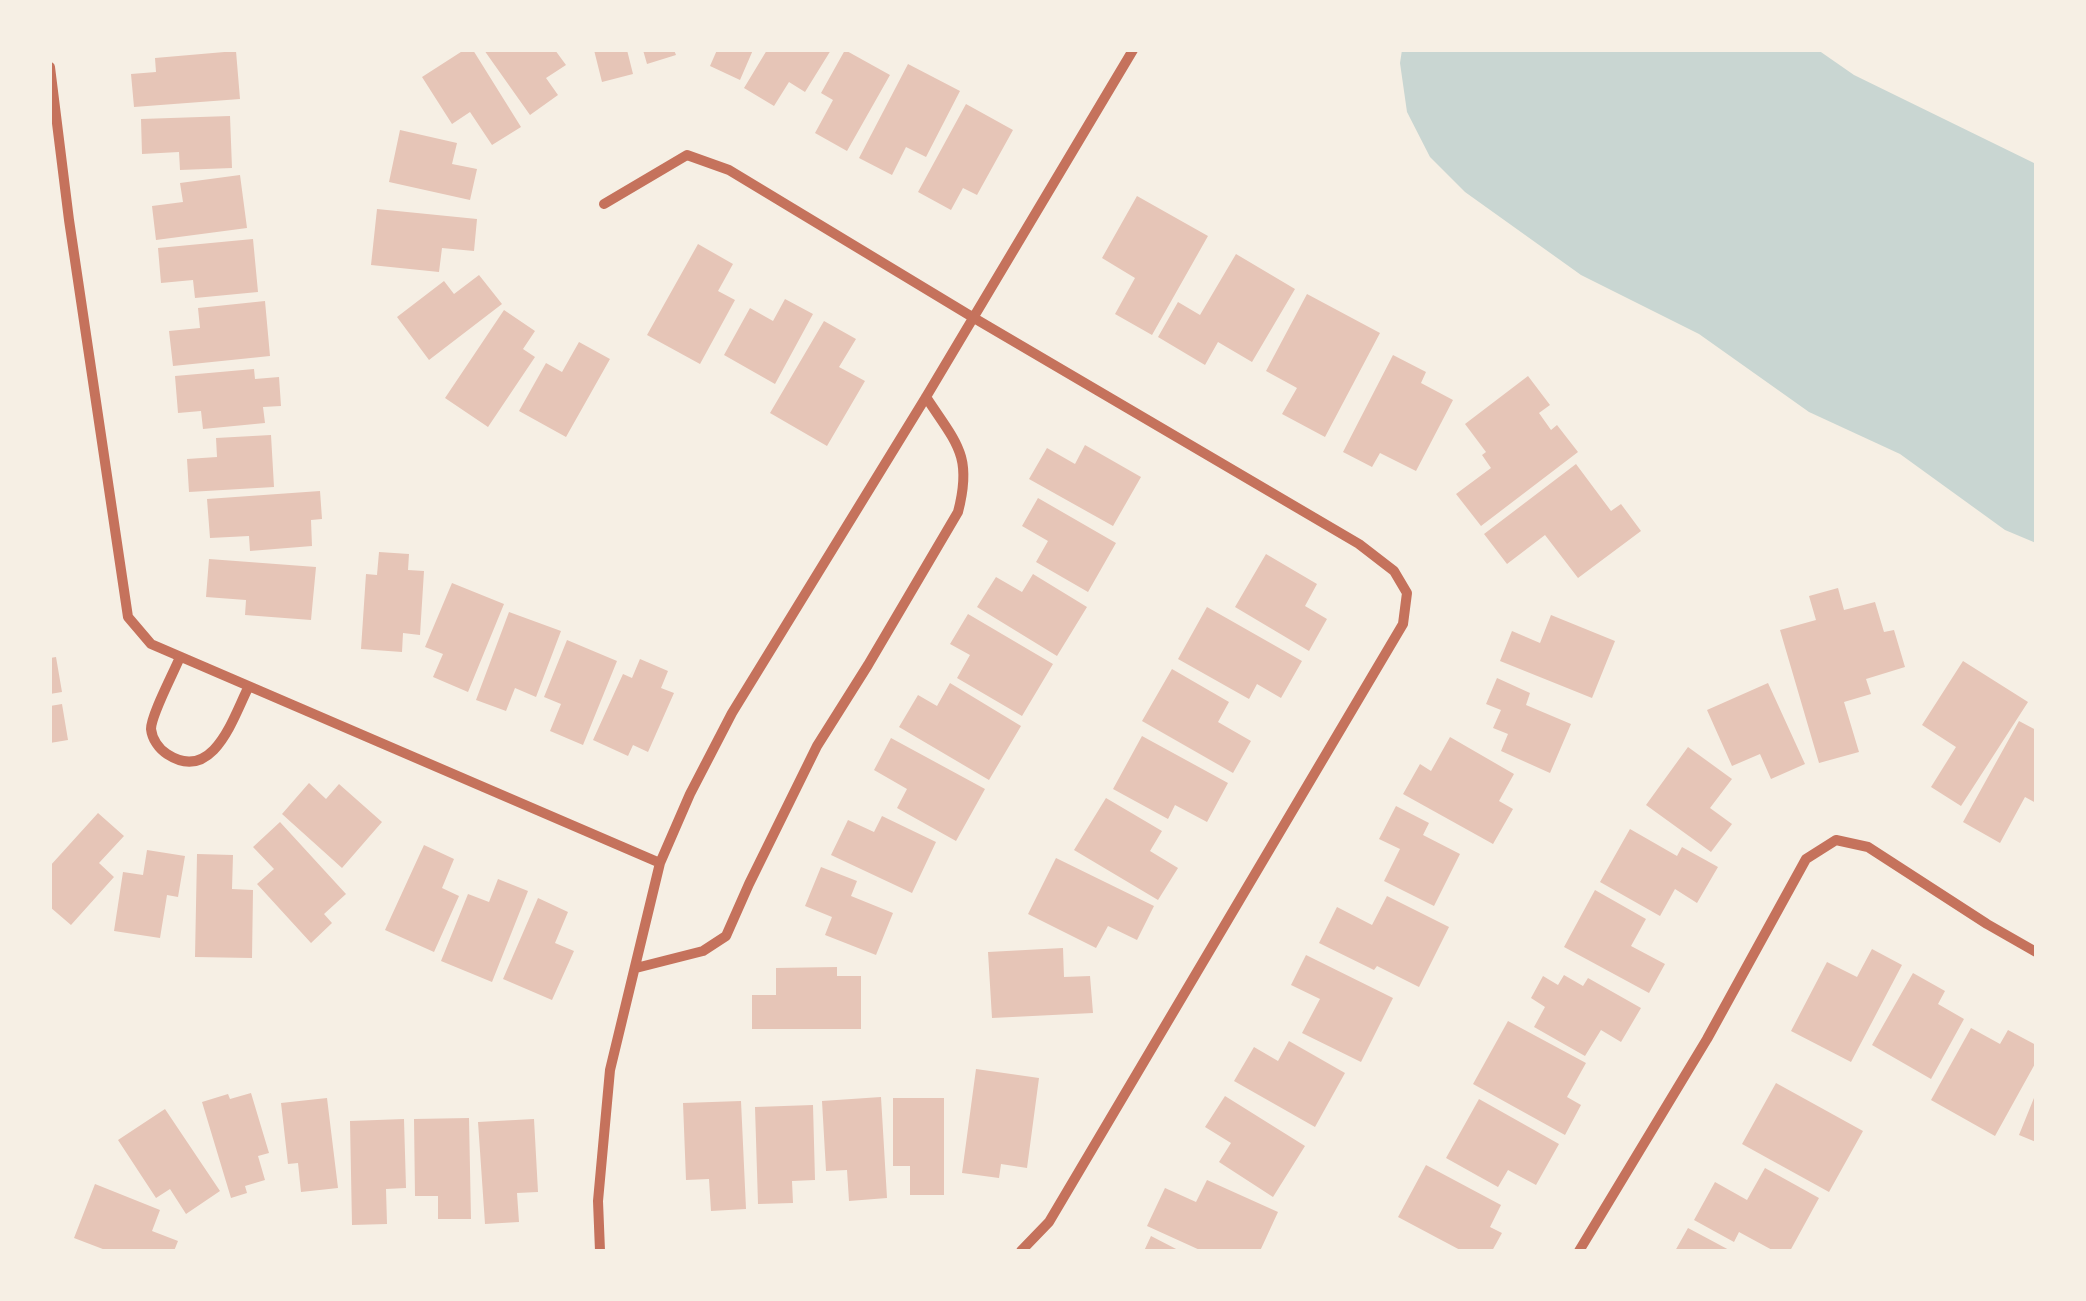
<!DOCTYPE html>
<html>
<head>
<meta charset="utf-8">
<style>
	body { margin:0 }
	#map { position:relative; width:2086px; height:1301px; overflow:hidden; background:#f6efe4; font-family:Georgia,serif }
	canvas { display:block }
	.frame { position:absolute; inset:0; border:52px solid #f6efe4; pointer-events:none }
</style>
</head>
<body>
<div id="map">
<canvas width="2086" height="1301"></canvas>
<div class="frame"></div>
</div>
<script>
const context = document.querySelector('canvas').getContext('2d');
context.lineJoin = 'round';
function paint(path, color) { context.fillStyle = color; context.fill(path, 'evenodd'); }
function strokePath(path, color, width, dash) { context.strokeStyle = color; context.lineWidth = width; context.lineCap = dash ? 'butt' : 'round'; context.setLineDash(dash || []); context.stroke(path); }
const water = new Path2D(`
	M1402,50H1818L1854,75L2036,164V543L2005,530L1900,454L1809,412L1699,334L1581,275L1465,192L1430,157L1407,112L1400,63Z`);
const building = new Path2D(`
	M464,50H473L521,127L492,145L470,112L452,124L422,77Z
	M484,50H555L566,65L546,78L558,95L530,115Z
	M594,50H627L633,74L602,82Z
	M643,50H674L676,55L647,64Z
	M717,50H753L740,80L710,66Z
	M767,50H831L805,92L789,82L774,106L744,88Z
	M845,50L890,75L847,151L815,133L833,100L821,93Z
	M236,51L240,99L134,107L131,74L156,72L155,58Z
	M908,64L960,91L926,157L906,147L892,175L859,158Z
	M966,104L1013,130L977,195L963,188L951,210L918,192Z
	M230,116L232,168L180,170L179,152L142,154L141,119Z
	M400,130L457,143L452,164L477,169L470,200L389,182Z
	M240,175L247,228L156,240L152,206L183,202L180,183Z
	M1137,196L1208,236L1152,335L1115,314L1135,278L1102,258Z
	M377,209L477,219L474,251L442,248L439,272L371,265Z
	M253,239L258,292L195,298L193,280L161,283L158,248Z
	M698,244L733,264L718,291L735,300L700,364L647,335Z
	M1236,254L1295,289L1252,362L1218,342L1205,365L1158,337L1178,302L1200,315Z
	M479,275L502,304L429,360L397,317L444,281L454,294Z
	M1307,294L1380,333L1325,437L1282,414L1297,388L1266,371Z
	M785,299L813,314L775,384L724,355L750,308L773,321Z
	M265,301L270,356L173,366L169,331L200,328L198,308Z
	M504,310L535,331L523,349L535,357L488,427L445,398Z
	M824,321L856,339L839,367L865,381L827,446L770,413Z
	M579,342L610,359L566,437L519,411L546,363L562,372Z
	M1393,355L1426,372L1421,383L1453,400L1416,471L1380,453L1372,467L1343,452Z
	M254,369L255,379L279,377L281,406L263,407L265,423L203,429L201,411L178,413L175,376Z
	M1528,376L1550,405L1539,413L1551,430L1557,425L1578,452L1481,526L1456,494L1491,468L1482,455L1486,452L1465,424Z
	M271,435L274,487L189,492L187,459L217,457L216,438Z
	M1085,445L1141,477L1113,526L1029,479L1047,448L1075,464Z
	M1576,464L1611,511L1621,504L1641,531L1578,578L1545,535L1507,564L1484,534Z
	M320,491L322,519L311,520L312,546L250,551L249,536L210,538L207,499Z
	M1038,498L1116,543L1088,592L1036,562L1048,541L1022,526Z
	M379,552L409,554L408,570L424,571L420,635L403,633L402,652L361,649L366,574L377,575Z
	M1266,554L1317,584L1305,606L1327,619L1309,651L1235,607Z
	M209,559L316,567L311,620L245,615L246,600L206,597Z
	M1033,574L1087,607L1057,656L977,607L996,577L1022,592Z
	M452,583L504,604L468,692L433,677L443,654L425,647Z
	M1838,588L1844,610L1875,602L1884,632L1894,630L1905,667L1866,679L1871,694L1844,702L1859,752L1819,763L1780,630L1816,620L1809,596Z
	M1207,607L1302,661L1281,698L1257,684L1249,699L1178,659Z
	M509,612L561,631L536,697L515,688L506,711L476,700Z
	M968,614L1053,664L1022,716L957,678L970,655L950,644Z
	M1551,615L1615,641L1592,698L1500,661L1512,631L1540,643Z
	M567,640L617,661L583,745L550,731L561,704L544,697Z
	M56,657L62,692L50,694V658Z
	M640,659L668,671L661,688L674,693L648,752L633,745L628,756L593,740L623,674L632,678Z
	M1963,661L2028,702L1961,806L1931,787L1956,747L1922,725Z
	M1172,669L1229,702L1218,722L1251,741L1233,773L1142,721Z
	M1497,678L1530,693L1526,705L1571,724L1550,773L1501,751L1508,734L1493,728L1501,710L1486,704Z
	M950,683L1021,726L989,780L899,727L918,695L937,706Z
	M1768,683L1805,764L1771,779L1760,754L1732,766L1707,710Z
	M62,704L68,740L50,743V706Z
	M2019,721L2036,730V803L2025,797L2000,843L1963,822Z
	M1142,736L1228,783L1207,822L1175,805L1168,819L1113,789Z
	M1450,737L1514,774L1499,801L1513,809L1493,844L1403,794L1420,764L1431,771Z
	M891,738L985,789L956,841L897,808L907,789L874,770Z
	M1688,747L1732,779L1710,808L1732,824L1711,852L1646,805Z
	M309,783L326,799L339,784L382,822L342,868L282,814Z
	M1106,798L1162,831L1150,851L1178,868L1158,900L1074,850Z
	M1396,806L1429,823L1423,835L1460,854L1434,906L1384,881L1400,849L1379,839Z
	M98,813L124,836L99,863L114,877L71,925L50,907V866Z
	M882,816L936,842L912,893L831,855L848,820L874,832Z
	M280,822L346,894L324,914L332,923L311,943L257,884L274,869L253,847Z
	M1630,829L1677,856L1682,847L1718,867L1697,903L1675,889L1660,916L1600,882Z
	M424,845L454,859L442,888L459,896L434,952L385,930Z
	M147,850L185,856L178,897L167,895L160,938L114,931L123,872L143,875Z
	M197,854L233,855L232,889L253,890L252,958L195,957Z
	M1056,858L1154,906L1137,940L1108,926L1096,948L1028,914Z
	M821,867L857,881L851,896L893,913L876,955L825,935L832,917L805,906Z
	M498,879L528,891L492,982L441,961L468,894L489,902Z
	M1595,890L1646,919L1631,946L1665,964L1649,993L1564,947Z
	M1387,896L1449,927L1419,987L1377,966L1374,970L1319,943L1337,907L1372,925Z
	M538,898L568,912L555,943L574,951L552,1000L503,979Z
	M1063,948L1064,977L1090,976L1093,1013L992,1018L988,952Z
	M1872,949L1902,965L1851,1062L1791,1031L1827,962L1857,977Z
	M1306,955L1393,998L1361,1062L1302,1033L1320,999L1291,985Z
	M837,967V976H861V1029H752V995H776V968Z
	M1913,973L1945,991L1938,1004L1964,1019L1931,1079L1872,1045Z
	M1564,975L1583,986L1588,978L1641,1008L1621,1042L1601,1030L1585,1056L1534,1027L1545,1007L1531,998L1543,976L1558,985Z
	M1508,1021L1586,1063L1567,1097L1581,1105L1565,1135L1473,1084Z
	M1971,1028L2000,1044L2008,1030L2036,1045V1062L1995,1136L1931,1100Z
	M1289,1041L1345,1073L1315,1127L1234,1081L1254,1047L1278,1061Z
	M976,1069L1039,1078L1027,1168L1001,1164L999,1178L962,1173Z
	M1776,1083L1863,1131L1829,1192L1742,1144Z
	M251,1093L269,1153L258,1156L265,1180L245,1186L247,1193L231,1198L202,1102L228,1094L230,1099Z
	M2036,1093V1142L2019,1135Z
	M1225,1096L1305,1146L1273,1197L1219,1162L1231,1143L1205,1127Z
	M881,1097L887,1198L849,1201L847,1170L826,1171L822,1101Z
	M327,1098L338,1188L301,1192L298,1163L288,1164L281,1103Z
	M893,1098H944V1195H910V1166H893Z
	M1479,1099L1559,1144L1536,1185L1508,1170L1498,1187L1446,1158Z
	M741,1101L746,1209L711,1211L709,1179L686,1180L683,1103Z
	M813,1105L815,1180L792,1181L793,1203L758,1204L755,1107Z
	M165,1109L220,1191L186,1214L170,1189L156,1198L118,1140Z
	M469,1118L471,1219H438V1196H415L414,1119Z
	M404,1119L406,1188L386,1189L387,1224L352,1225L350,1121Z
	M534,1119L538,1192L517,1193L519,1222L485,1224L478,1122Z
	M1426,1165L1501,1205L1490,1227L1502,1233L1492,1251H1462L1398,1217Z
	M1765,1168L1819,1198L1790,1251H1774L1739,1232L1734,1242L1694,1220L1715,1182L1747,1200Z
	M1207,1180L1278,1212L1260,1251H1202L1147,1226L1165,1188L1196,1202Z
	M95,1184L160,1210L152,1231L178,1241L174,1251H108L74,1238Z
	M1688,1228L1731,1251H1675Z
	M1151,1236L1180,1251H1144Z`);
const minor = new Path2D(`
	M50,67L69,220L128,617L151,644L660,863
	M604,204L687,155L729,170L974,318L1359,544L1394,571L1407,593L1403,624L1049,1222L1021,1251
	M180,657C174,672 151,715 151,729C152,739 159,749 167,754C213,784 233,718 248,688
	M636,968L703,951L726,936L749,884L817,746L868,665L958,512C973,455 956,443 926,397
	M600,1251L598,1201L610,1070L660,863L690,794L732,713L926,397L1133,50
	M1579,1251L1707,1039L1806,859L1836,840L1868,847L1987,924L2036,952`);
paint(water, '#c9d6d2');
paint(building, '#e6c5b7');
strokePath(minor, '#c5725c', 10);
</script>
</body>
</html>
